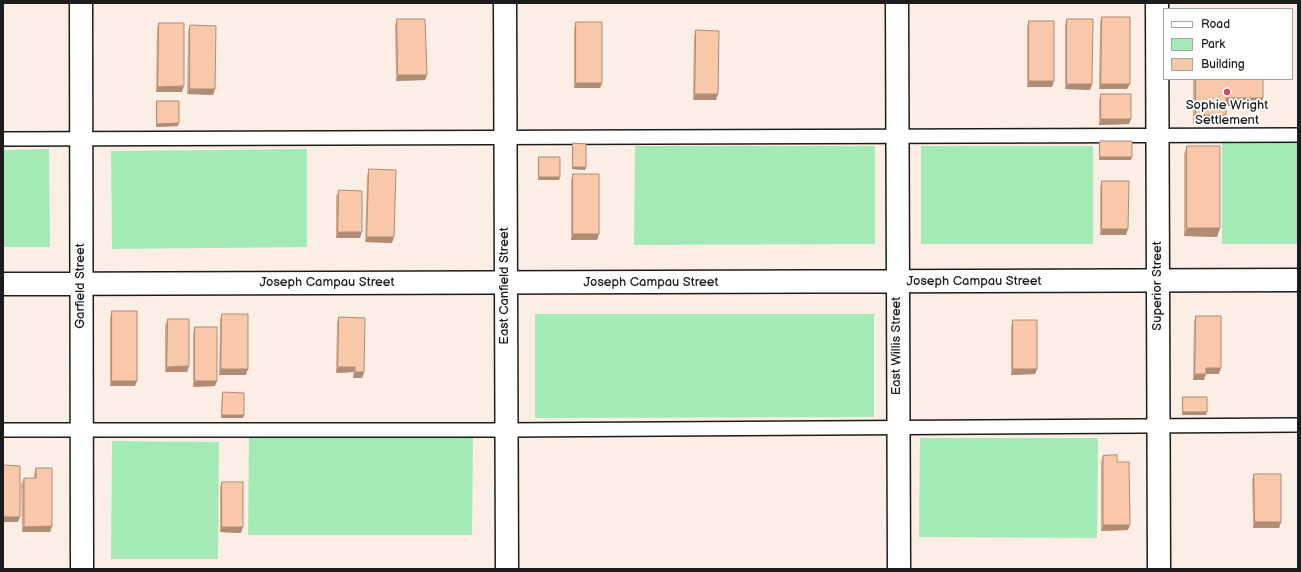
<!DOCTYPE html>
<html>
<head>
<meta charset="utf-8">
<style>
	body { margin:0 }
	#map { position:relative; width:1301px; height:572px; overflow:hidden; background:#fdeee5; font-family:"Balsamiq Sans",sans-serif }
	canvas { display:block }
	.frame { position:absolute; inset:0; border:4px solid #1c1c1c; pointer-events:none }
	.legend { position:absolute; left:1163px; top:8px; width:130px; height:72px; box-sizing:border-box; background:#fff; border:1px solid #a4a4a4; margin:0; padding:5px 7px; list-style:none; font-size:12px; color:#1c1c1c }
	.legend li { display:flex; align-items:center; gap:8px; height:20px }
	.legend b { width:20px; border:1px solid #a4a4a4 }
</style>
</head>
<body>
<div id="map">
<canvas width="1301" height="572"></canvas>
<div class="frame"></div>
<ul class="legend">
<li><b style="height:5px;background:#fff"></b>Road</li>
<li><b style="height:11px;background:#a4eab7"></b>Park</li>
<li><b style="height:11px;background:#f9c8a9"></b>Building</li>
</ul>
</div>
<script>
const context = document.querySelector('canvas').getContext('2d');
context.lineJoin = 'round';
function paint(path, color) { context.fillStyle = color; context.fill(path, 'evenodd'); }
function strokePath(path, color, width, dash) { context.strokeStyle = color; context.lineWidth = width; context.lineCap = dash ? 'butt' : 'round'; context.setLineDash(dash || []); context.stroke(path); }
function label(font, color, halo, rows, align = 'center') {
  context.font = font + ' "Balsamiq Sans",sans-serif'; context.lineWidth = 3.5; context.setLineDash([]); context.textBaseline = 'middle'; context.strokeStyle = halo; context.fillStyle = color; for (const [text, x, y, turn = 0] of rows) {
    context.save(); context.translate(x, y); context.rotate((+turn || 0) * Math.PI / 180); context.textAlign = isNaN(turn) ? turn : align; if (halo) context.strokeText(text, 0, 0); context.fillText(text, 0, 0); context.restore();
  }
}
const green = new Path2D(`
	M1222,143H1298V244H1222Z
	M635,146H875V244L634,245Z
	M921,146H1093V244H921Z
	M49,149L50,247H3V150Z
	M307,149V247L112,249L111,151Z
	M535,314H874V417L535,418Z
	M249,437H473L472,535H248Z
	M920,438H1098L1097,538L919,537Z
	M112,441L219,442L218,559H111Z`);
const service = new Path2D(`
	M3,139L1298,135
	M3,430H506L1298,425`);
const minor = new Path2D(`
	M81,3L82,569
	M505,3L507,569
	M897,3L899,569
	M1157,3L1159,569
	M3,284L1298,280`);
const wall = new Path2D(`
	M1102,17L1127,89H1099L1100,22Z
	M397,19L427,75L425,80L396,81L395,25Z
	M1067,19L1092,84L1090,90L1065,89V24Z
	M1029,21L1052,87H1027V26Z
	M576,22L602,83L600,88H574V28Z
	M159,23L182,92H156L157,28Z
	M190,25L215,89L213,95L187,94L188,31Z
	M696,30L716,100H693L694,36Z
	M1193,79H1263L1260,106H1226V115L1223,123H1193Z
	M1101,94L1131,119L1129,124L1099,125V100Z
	M157,101L178,126L156,127V104Z
	M1100,141L1132,157L1131,160H1099V144Z
	M573,143L586,167L585,170L572,169V146Z
	M1187,146L1220,228L1217,237L1184,236V154Z
	M539,157L559,180H538V160Z
	M369,169L392,243L365,242L367,175Z
	M573,174L597,240H571V180Z
	M1102,181L1126,235H1100V187Z
	M339,190L360,238H336V196Z
	M112,311L135,386H110V317Z
	M222,314L246,375H219L220,319Z
	M1196,316L1219,374H1206L1204,380H1193L1194,321Z
	M339,317L364,372L362,378H353V372L336,373L337,323Z
	M168,319L189,366L187,372H165V325Z
	M1013,320L1037,369L1035,374L1011,375V326Z
	M195,327L215,386L193,387V333Z
	M223,392L244,415L243,418H221L222,395Z
	M1183,397L1206,415H1182V400Z
	M1103,456L1117,462L1128,530L1101,531V461Z
	M36,468L52,526L50,532H22L21,484L24,478H34V474Z
	M1254,474L1281,522L1279,528H1253L1252,480Z
	M222,482L241,533L220,532V487Z`);
const shadedWall = new Path2D(`
	M398,75H427L425,80L396,81Z
	M1029,81H1054L1052,87H1027Z
	M576,83H602L600,88H574Z
	M1067,84H1092L1090,90L1065,89Z
	M1101,84H1130L1127,89H1099Z
	M184,86L182,92H156L158,87Z
	M190,89H215L213,95L187,94Z
	M695,94H718L716,100H693Z
	M1226,98H1263L1260,106H1223Z
	M1196,115H1226L1223,123H1193Z
	M1101,119H1131L1129,124L1099,125Z
	M179,123L178,126L156,127L157,124Z
	M1100,157H1132L1131,160H1099Z
	M573,167H586L585,170L572,169Z
	M539,177H560L559,180H538Z
	M1187,228H1220L1217,237L1184,236Z
	M1102,229H1128L1126,235H1100Z
	M338,232H362L360,238H336Z
	M573,234H599L597,240H571Z
	M367,237H394L392,243L365,242Z
	M189,366L187,372H165L167,367Z
	M338,367H355L353,372L336,373Z
	M1206,368H1221L1219,374H1204Z
	M221,369H248L246,375H219Z
	M1013,369H1037L1035,374L1011,375Z
	M355,372H364L362,378H353Z
	M1195,374H1206L1204,380H1193Z
	M112,381H137L135,386H110Z
	M195,381H217L215,386L193,387Z
	M1183,412H1207L1206,415H1182Z
	M222,415H244L243,418H221Z
	M3,517H20L18,522H3Z
	M1255,522H1281L1279,528H1253Z
	M1103,525H1130L1128,530L1101,531Z
	M52,526L50,532H22L24,527Z
	M222,527H243L241,533L220,532Z`);
const building = new Path2D(`
	M1102,17H1130V84H1101Z
	M397,19H425L427,75H398Z
	M1067,19H1093L1092,84H1067Z
	M1029,21H1054V81H1029Z
	M576,22H602V83H576Z
	M159,23H184V86L158,87Z
	M190,25L216,26L215,89H190Z
	M696,30L719,31L718,94H695Z
	M1196,79H1263V98H1226V115H1196Z
	M1101,94H1131V119H1101Z
	M157,101H179V123L157,124Z
	M1100,141H1132V157H1100Z
	M573,143L586,144V167H573Z
	M1187,146H1220V228H1187Z
	M539,157H560V177H539Z
	M369,169L396,170L394,237H367Z
	M573,174H599V234H573Z
	M1102,181H1129L1128,229H1102Z
	M339,190L362,191V232H338Z
	M112,311H137V381H112Z
	M222,314H248V369H221Z
	M1196,316H1221V368H1206V374H1195Z
	M339,317L365,318L364,372H355V367H338Z
	M168,319H189V366L167,367Z
	M1013,320H1037V369H1013Z
	M195,327H217V381H195Z
	M223,392L244,393V415H222Z
	M1183,397H1207V412H1183Z
	M1117,455V462H1129L1130,525H1103V456Z
	M3,465L20,466V517H3Z
	M36,468H52V526L24,527V478H36Z
	M1254,474H1281V522H1255Z
	M222,482H243V527H222Z`);
const markers = [
	[1227,92,4,"#d1495b"]
];
const poiNames = [
	["Sophie Wright",1227,106],
	["Settlement",1227,121]
];
const streetNames = [
	["Joseph Campau Street",974,282],
	["Joseph Campau Street",327,283],
	["Joseph Campau Street",651,283],
	["Garfield Street",81,286,-90],
	["East Canfield Street",505,286,-90],
	["Superior Street",1158,286,-90],
	["East Willis Street",897,346,-90]
];
paint(green, '#a4eab7');
strokePath(service, '#1c1c1c', 16);
strokePath(minor, '#1c1c1c', 25);
strokePath(service, '#fff', 13);
strokePath(minor, '#fff', 22);
paint(wall, '#d6ac91');
paint(shadedWall, '#ae8c76');
paint(building, '#f9c8a9');
strokePath(building, '#ae8c76', 1);
for (const [x, y, r, color] of markers) { const dot = new Path2D(); dot.arc(x, y, r, 0, 2 * Math.PI); context.fillStyle = color; context.fill(dot); strokePath(dot, '#fff', 1.5); }
label('13px', '#1c1c1c', '#fff', poiNames);
label('13px', '#1c1c1c', '#fff', streetNames);
</script>
</body>
</html>
